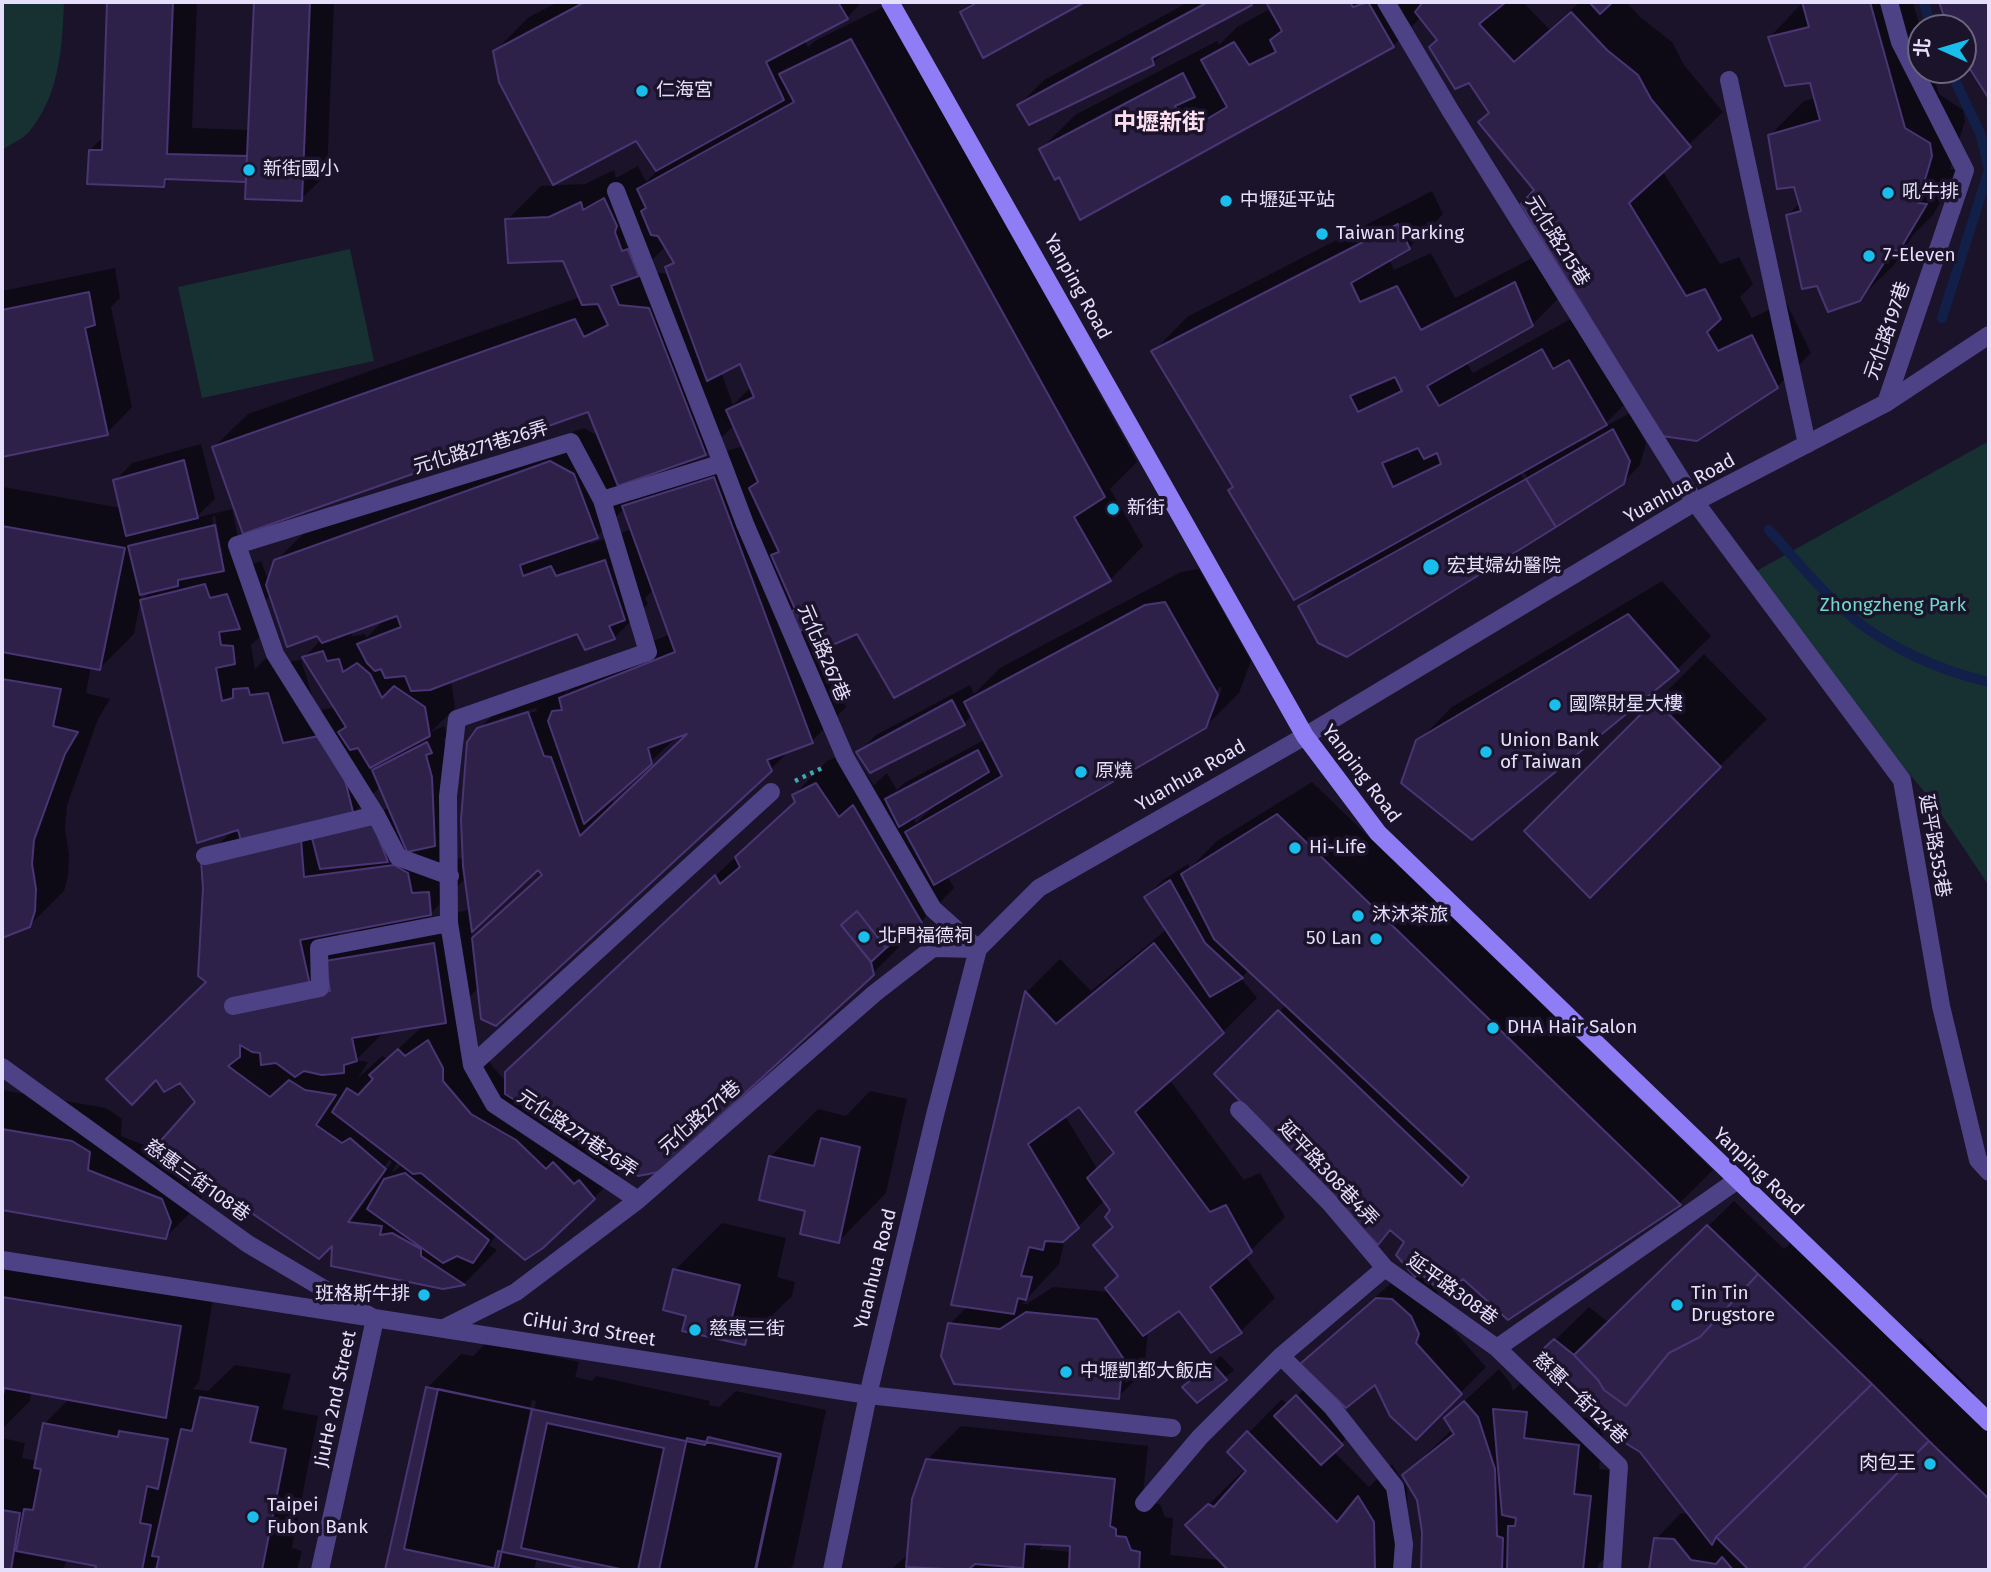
<!DOCTYPE html>
<html>
<head>
<meta charset="utf-8">
<style>
	body { margin:0 }
	#map { position:relative; width:1991px; height:1572px; overflow:hidden; background:#1a132a; font-family:"Fira Sans","Noto Sans TC",sans-serif }
	canvas { display:block }
	.frame { position:absolute; inset:0; border:4px solid #e6dffc; pointer-events:none }
	.north { position:absolute; left:1907px; top:14px; width:70px; height:70px; box-sizing:border-box; background:#1a132a; border:2px solid #6c657e; border-radius:50%; rotate:274deg; font-size:19px; font-weight:700; line-height:28px; text-align:center; color:#e6dffc }
	.north::after { content:''; display:block; margin:auto; width:24px; height:32px; background:#1abeed; clip-path:polygon(50% 0,100% 100%,50% 72%,0 100%) }
</style>
</head>
<body>
<div id="map">
<canvas width="1991" height="1572"></canvas>
<div class="frame"></div>
<div class="north">北</div>
</div>
<script>
const context = document.querySelector('canvas').getContext('2d');
context.lineJoin = 'round';
function paint(path, color) { context.fillStyle = color; context.fill(path, 'evenodd'); }
function strokePath(path, color, width, dash) { context.strokeStyle = color; context.lineWidth = width; context.lineCap = dash ? 'butt' : 'round'; context.setLineDash(dash || []); context.stroke(path); }
function label(font, color, halo, rows, align = 'center') {
  context.font = font + ' "Fira Sans","Noto Sans TC",sans-serif'; context.lineWidth = 7; context.setLineDash([]); context.textBaseline = 'middle'; context.strokeStyle = halo; context.fillStyle = color; for (const [text, x, y, turn = 0] of rows) {
    context.save(); context.translate(x, y); context.rotate((+turn || 0) * Math.PI / 180); context.textAlign = isNaN(turn) ? turn : align; if (halo) context.strokeText(text, 0, 0); context.fillText(text, 0, 0); context.restore();
  }
}
const green = new Path2D(`
	M2,2H64C62,48 60,94 29,132C23,139 10,144 2,150Z
	M350,249L374,361L202,398L178,287Z
	M1989,441V886L1933,802L1744,578Z`);
const shadow = new Path2D(`
	M109,2H197L192,128L250,130L256,2H334L327,174L301,199L248,180L171,177L164,185L90,150L104,136Z
	M558,2H862L847,18L804,40L808,47L815,41L885,6L1137,462L1110,489L1143,546L1110,580L857,632L823,647L846,707L812,741L791,749L771,769L479,987L461,1006L476,1034V1047L507,1083V1072L796,800L794,795L827,761L851,751L874,785L887,773L897,790L904,783L986,739L973,714L964,724L859,752L876,735L970,685L974,694L1000,668L1181,572L1199,569L1251,661L1239,693L1205,727L947,875L954,888L921,922L905,932L907,939L873,973L626,1166L594,1198L497,1234L489,1245L497,1250L465,1283L443,1287L334,1242L210,1183L204,1190L200,1203L166,1237L2,1208V1090L106,1108L122,1119L121,1136L156,1150L197,1102L208,981L203,860L233,830L142,600L152,590L142,592L134,634L100,668L91,666L86,693L110,699L98,719L67,805L65,829L69,854L68,876L64,891L30,925L2,936V488L3,487L121,508L115,481L132,463L201,444L215,499L195,518L232,509L244,566L261,561L269,582L276,561L310,527L584,428L600,437L589,410L214,447L248,414L580,297L564,259L507,220L541,186L585,184L614,170L616,178L638,166L646,182L658,170L636,138L495,51L529,17ZM666,246L674,261L667,268L669,274L653,272L649,263ZM741,362L751,387L733,405L721,372ZM734,425L743,446L682,465L681,462L706,453ZM662,469L630,500L623,482ZM625,508L632,529L590,544L588,539L597,536ZM215,516L223,556H219L212,517ZM654,589L671,634L595,664L566,693L561,679L513,695L479,729L464,858L445,860L448,759L444,739L448,735L444,726L431,732L455,708L451,681L578,632L614,638L648,604L645,598ZM271,595L322,639L304,657L335,707L317,711L301,660L284,662L268,656L255,669L251,645L268,629L254,612ZM385,619L366,638L365,634L352,636L351,631ZM1219,686L1222,688L1214,711H1210ZM536,708L537,711L499,723V719ZM692,730L614,805L612,797L679,735ZM381,786L390,808L349,818ZM934,806L916,823L913,817ZM538,867L543,873L472,941L471,931ZM466,878L470,910L427,917ZM362,927L342,947L338,931ZM424,1025L387,1059L382,1056L358,1078L368,1062L356,1060L385,1031ZM389,1160L392,1162L350,1223H345ZM399,1161L402,1164L394,1172L392,1171Z
	M972,2H1082L984,55L962,12Z
	M1189,2H1252L1170,46L1152,64L1019,105L1044,80Z
	M1268,2H1523L1549,29L1580,2H1626L1640,17L1672,42L1684,65L1723,112L1662,170L1720,264L1739,257L1753,284L1740,297L1752,318L1786,302L1811,353L1777,387L1696,439L1663,434L1637,392L1600,429L1630,413L1646,443L1640,465L1623,483L1347,655L1319,641L1300,606L1325,582L1294,597L1230,491L1234,486L1154,351L1187,317L1432,191L1443,214L1409,248L1389,259L1394,270L1431,253L1455,298L1550,249L1523,204L1537,191L1481,122L1490,112L1469,81L1456,87L1431,48L1439,40L1421,17L1393,46L1081,218L1059,175L1055,178L1041,149L1075,115L1217,41L1219,45L1237,27L1268,10L1273,17L1276,16ZM1552,252L1599,330L1587,336L1576,316L1473,373L1466,362L1532,325L1566,291L1550,253ZM1599,427L1600,430L1580,442L1578,439ZM1523,471L1551,516H1547L1520,473Z
	M1803,2H1913L1921,31V70H1932L1939,94L1963,110L1965,121L1950,169L1958,170L1933,215L1913,235L1894,265L1859,299L1788,215L1800,203L1796,185L1770,135L1804,101L1816,98L1811,81L1770,37Z
	M1941,2H1989V96L1963,55V28H1951Z
	M115,268L120,298L111,307L132,407L107,433L2,455V291Z
	M1662,581L1711,636L1678,669L1472,838L1418,741L1452,707Z
	M1704,654L1767,719L1590,896L1527,831Z
	M1312,782L1713,1170L1680,1203L1509,1318L1463,1277L1420,1271L1417,1273L1436,1290L1444,1307L1441,1316L1486,1367L1416,1438L1376,1382L1319,1380L1358,1427L1333,1451L1369,1487L1392,1464L1407,1488L1409,1570H891L909,1553L927,1460L961,1426L1148,1446L1143,1493L1149,1503L1160,1504L1165,1517L1173,1518L1170,1555L1220,1560L1187,1526L1243,1471L1248,1470L1230,1452L1282,1399L1288,1405L1316,1377L1302,1364L1328,1338L1403,1273L1415,1274L1407,1242L1391,1229L1378,1242L1216,1074L1286,1005L1249,970L1241,978L1257,998L1223,1032L1169,1079L1244,1180L1260,1173L1285,1217L1245,1256L1275,1298L1241,1331L1212,1350L1179,1308L1148,1331L1144,1371L1118,1397L950,1324L968,1306L953,1304L1027,992L1060,959L1091,991L1167,929L1146,897L1163,880L1188,864L1190,868L1217,841ZM1080,1105L1116,1152L1098,1170L1065,1116ZM1105,1200L1112,1210L1120,1276L1111,1292L1053,1287L1027,1304H1022L1059,1264L1064,1244L1053,1242V1240L1078,1227ZM1045,1543L1072,1545L1071,1552L1039,1549Z
	M870,1091L907,1099L886,1193L839,1241L770,1157L818,1109L846,1116Z
	M1734,1201L1784,1249L1793,1241L1906,1352L1920,1338L1975,1393L1961,1406L1989,1433V1570H1650L1656,1539L1681,1513L1690,1514L1641,1451L1543,1352L1589,1307L1609,1323Z
	M722,1223L786,1238L777,1277L795,1282L792,1296L744,1343L688,1315L675,1270Z
	M2,1259L214,1293L199,1382L193,1389L208,1391L235,1365L291,1374L282,1409L318,1416L292,1548L302,1551L297,1570H158L159,1563L152,1570H97L99,1565L67,1559L63,1570H2V1438L25,1443L22,1458L37,1461L44,1424L70,1398L31,1391L30,1401L2,1429Z
	M487,1342L579,1362L575,1377L592,1381L596,1376L710,1401L709,1405L719,1407L736,1391L826,1410L793,1566L788,1570H597L537,1558L534,1570H386L427,1388L461,1354L473,1356ZM532,1400L536,1401L512,1514H508Z
	M1221,1356L1234,1370L1197,1401L1184,1387Z
	M1499,1369L1511,1384L1513,1391L1520,1384L1552,1387L1549,1413L1604,1420L1599,1469L1616,1471L1607,1556L1598,1565L1597,1570H1422L1424,1532L1418,1499L1404,1475L1453,1429L1446,1418Z`);
const stream = new Path2D(`
	M1924,2L1931,28
	M1942,318L1989,170L1981,135L1950,70
	M1769,530C1794,557 1818,588 1846,612C1884,646 1940,671 1989,682`);
const building = new Path2D(`
	M107,2H173L167,154L247,156L246,182L165,179L164,187L87,184L89,150H102Z
	M254,2H310L302,201L245,199Z
	M585,2H838L848,19L766,62L784,100L656,171L636,141L553,185L499,82L493,51Z
	M978,2H1085L983,58L960,12Z
	M1208,2H1250L1252,5L1152,58L1154,65L1029,125L1017,105Z
	M1266,2H1350L1353,7L1368,2L1394,47L1080,220L1059,177L1055,180L1039,149L1183,73L1195,97L1175,106L1187,131L1227,107L1201,60L1234,42L1249,65L1276,52L1270,40L1282,31Z
	M1423,2H1506L1479,24L1514,62L1571,12L1607,50L1638,75L1651,99L1691,147L1629,203L1686,296L1705,289L1721,319L1707,332L1718,351L1752,335L1778,388L1697,441L1662,436L1521,204L1534,190L1478,122L1489,113L1469,83L1455,89L1429,47L1437,40L1415,12Z
	M1589,2H1613L1600,14Z
	M1802,2H1870L1905,128L1930,143L1932,156L1918,203L1927,204L1899,251L1892,250L1860,301L1828,312L1817,286L1802,289L1786,215L1801,211L1794,187L1777,189L1768,135L1820,120L1810,83L1785,86L1768,37L1809,27Z
	M1939,2H1989V99L1963,58V28H1948Z
	M851,39L1105,497L1074,517L1111,581L894,698L857,634L815,653L805,629L799,631L790,613L795,609L771,555L779,552L749,488L758,482L726,410L754,397L740,364L707,381L665,267L674,263L658,236L651,235L641,211L646,208L637,189L794,102L779,74Z
	M604,198L617,226L615,232L622,251L628,249L639,276L611,286L619,305L649,308L706,455L618,486L588,412L243,534L212,447L575,319L584,337L608,325L598,304L582,305L563,261L508,263L505,219L549,217L581,202L583,210Z
	M1398,224L1410,249L1351,283L1360,302L1397,286L1421,330L1515,282L1533,326L1427,386L1439,406L1542,349L1553,369L1569,360L1607,425L1294,600L1228,490L1233,487L1151,351ZM1395,377L1402,391L1358,412L1350,396ZM1418,448L1424,459L1437,453L1441,464L1393,487L1382,463Z
	M89,292L95,325L85,328L108,435L2,457V310Z
	M1613,429L1630,461L1624,484L1556,527L1526,479Z
	M184,460L198,518L126,536L113,480Z
	M550,461L574,474L598,538L520,565L523,576L551,566L556,576L605,560L625,620L609,626L615,639L585,650L577,634L430,690L411,691L405,676L385,678L381,669L375,671L367,663L357,644L401,627L397,616L322,643L317,636L287,647L266,585L274,560Z
	M714,477L813,743L767,760L772,771L496,1026L481,1019L472,938L542,875L538,870L472,932L463,866L461,820L467,742L477,728L528,712L544,756L551,757L580,836L687,734L648,748L652,764L584,824L548,721L552,711L562,710L559,698L675,652L622,506Z
	M1526,479L1556,527L1347,657L1318,643L1298,606Z
	M215,525L224,571L178,580V586L140,595L128,546Z
	M2,526L125,548L100,670L2,652Z
	M205,584L210,598L227,594L240,629L219,632L221,645L233,646L235,664L216,668L222,701L233,698V689L248,688L250,695L268,693L283,743L319,736L345,780L354,816L241,841L238,830L197,843L140,600Z
	M1165,602L1218,695L1206,728L934,885L905,832L1002,776L964,702L1145,605Z
	M1628,614L1679,671L1472,840L1401,783L1416,740Z
	M323,651L327,661L339,659L343,672L357,663L370,674L382,698L394,686L425,707L430,736L370,768L358,748L350,750L338,732L346,727L302,657Z
	M2,679L61,689L53,726L78,732L65,754L34,840L32,864L36,889L35,911L30,927L2,938Z
	M952,700L965,725L870,773L856,752Z
	M1655,700L1721,767L1590,898L1524,831Z
	M427,742L432,753L426,755L432,777L435,846L407,852L372,770Z
	M978,750L989,772L899,827L885,799Z
	M816,783L839,817L853,805L922,923L886,948L857,911L841,925L871,962L874,975L659,1172L638,1176L505,1094V1072L715,875L720,884L740,867L735,857L795,802L792,795Z
	M1277,814L1681,1205L1508,1320L1463,1279L1457,1284L1448,1277L1437,1288L1420,1273L1415,1277L1396,1255L1404,1242L1390,1230L1378,1245L1214,1074L1278,1010L1462,1186L1469,1177L1214,939L1181,874Z
	M373,824L388,862L320,869L312,838Z
	M301,839L304,877L394,865L408,873L412,893L429,892L431,915L300,940L310,985L228,1010L330,991L325,961L434,943L446,1023L352,1038L357,1061L344,1065V1073L322,1075L304,1071L295,1077L276,1063L261,1065L260,1053L252,1052L240,1045V1057L228,1066L270,1097L289,1080L305,1090L336,1095L316,1125L342,1143L350,1138L386,1169L348,1222L382,1226L380,1235L392,1233L421,1249V1256L465,1285L443,1289L331,1266L332,1246L319,1259L209,1184L204,1191L149,1154L195,1102L180,1083L164,1092L156,1080L132,1105L106,1079L206,982L198,976L203,888L201,860Z
	M1170,880L1205,943L1243,978L1210,997L1144,897Z
	M857,911L886,948L871,962L841,925Z
	M1154,943L1224,1033L1135,1112L1210,1212L1226,1205L1252,1252L1210,1287L1242,1333L1211,1353L1179,1311L1143,1336L1105,1288L1118,1276L1093,1245L1113,1227L1105,1217L1110,1210L1087,1178L1114,1153L1079,1107L1028,1144L1079,1228L1063,1242L1045,1241L1043,1250L1029,1247L1021,1276L1032,1277L1026,1300L1018,1298L1014,1314L951,1305L1025,991L1056,1024Z
	M428,1040L443,1068V1081L471,1114L516,1140L546,1169L553,1162L574,1184L579,1180L595,1199L543,1248L525,1260L421,1173L413,1174L332,1112L347,1088L358,1095L373,1079L369,1075L398,1049L405,1056Z
	M2,1129L72,1141L90,1152L88,1170L162,1199L171,1222L166,1239L2,1210Z
	M821,1138L860,1147L839,1243L800,1234L805,1211L759,1200L769,1156L814,1166Z
	M405,1173L489,1240L473,1263L457,1256L443,1263L367,1209L384,1179Z
	M1707,1225L1758,1274L1700,1337L1669,1353L1626,1406L1604,1390L1598,1380L1574,1355Z
	M673,1269L740,1285L730,1325L749,1329L745,1345L682,1331L686,1316L663,1310Z
	M1758,1274L1872,1384L1716,1537L1712,1545L1640,1452L1609,1433L1615,1427L1592,1403L1588,1408L1541,1351L1554,1339L1574,1355L1598,1380L1604,1390L1626,1406L1669,1353L1700,1337Z
	M2,1297L181,1326L166,1418L4,1388L2,1402Z
	M1376,1298L1392,1299L1411,1316L1419,1334L1416,1343L1462,1394L1416,1440L1390,1416L1375,1385L1346,1408L1300,1364Z
	M1026,1312L1097,1319L1123,1358L1119,1399L954,1384L941,1356L948,1323L1000,1329Z
	M1212,1363L1227,1380L1197,1403L1182,1387Z
	M1872,1384L1929,1441L1802,1570H1749L1716,1537Z
	M426,1387L705,1445L708,1437L781,1454L756,1570H589L498,1551L494,1570H385Z
	M438,1389L532,1409L498,1569L404,1549Z
	M1296,1395L1343,1445L1321,1465L1274,1416Z
	M200,1397L258,1407L250,1442L286,1449L262,1570H156L159,1557L152,1556L181,1429L192,1431Z
	M1464,1401L1478,1417L1495,1469L1497,1536L1503,1538L1502,1570H1421L1422,1532L1417,1500L1402,1475L1454,1434L1444,1418Z
	M1493,1409L1527,1412L1524,1438L1579,1445L1574,1494L1591,1496L1583,1570H1507L1508,1526H1515L1516,1518L1502,1515Z
	M43,1423L118,1437L119,1431L168,1439L158,1489L147,1486L140,1523L151,1525L142,1570H95L96,1566L16,1551L24,1509L33,1510L41,1469L34,1468Z
	M547,1423L664,1448L638,1570H625L521,1548Z
	M1247,1431L1337,1522L1358,1496L1374,1522L1375,1570H1228L1185,1525L1208,1504L1214,1507L1246,1471L1227,1452Z
	M687,1438L779,1457L755,1570H659Z
	M1929,1441L1989,1499V1570H1802Z
	M926,1459L1115,1479L1110,1526L1116,1529V1536L1126,1537L1131,1550L1140,1552L1139,1570H1069L1070,1546L1025,1544L1023,1568L975,1564L968,1570L906,1567L912,1499Z
	M2,1510L20,1513L11,1570H2Z
	M1654,1538L1674,1539L1691,1560L1716,1564L1722,1557L1733,1570H1649Z`);
const path = new Path2D(`
	M795,781L822,768`);
const service = new Path2D(`
	M1386,2L1450,110L1695,502L1902,780L1941,1006L1978,1160L1989,1172
	M1729,80L1807,444
	M616,191L722,463
	M1886,403L1965,170L1900,42L1889,2
	M602,500L722,463L745,524L845,757L933,909L978,949
	M205,856L376,815
	M450,876L398,857L376,815L275,654L237,545L571,442L602,500L648,652L457,719L448,796L449,923L472,1065L494,1104L638,1200
	M233,1006L320,988L319,948L449,923
	M472,1065L771,792
	M2,1067L248,1244L375,1319L320,1570
	M1239,1110L1330,1203L1385,1268L1497,1348L1736,1181
	M2,1260L868,1395L1172,1428
	M444,1328L516,1292L638,1200L875,993L933,948L978,949
	M1497,1348L1619,1466L1612,1570
	M1281,1356L1332,1407L1395,1487L1404,1544L1402,1570
	M1144,1503L1200,1437L1281,1356L1385,1268`);
const minor = new Path2D(`
	M832,1570L868,1395L935,1115L978,949L1039,888L1305,736L1695,502L1886,403L1989,335`);
const secondary = new Path2D(`
	M890,2L1305,736L1378,833L1989,1422`);
const markers = [
	[642,91,7,"#1abeed"],
	[249,170,7,"#1abeed"],
	[1888,193,7,"#1abeed"],
	[1226,201,7,"#1abeed"],
	[1322,234,7,"#1abeed"],
	[1869,256,7,"#1abeed"],
	[1113,509,7,"#1abeed"],
	[1431,567,9,"#1abeed"],
	[1555,705,7,"#1abeed"],
	[1486,752,7,"#1abeed"],
	[1081,772,7,"#1abeed"],
	[1295,848,7,"#1abeed"],
	[1358,916,7,"#1abeed"],
	[864,937,7,"#1abeed"],
	[1376,939,7,"#1abeed"],
	[1493,1028,7,"#1abeed"],
	[424,1295,7,"#1abeed"],
	[1677,1305,7,"#1abeed"],
	[695,1330,7,"#1abeed"],
	[1066,1372,7,"#1abeed"],
	[1930,1464,7,"#1abeed"],
	[253,1517,7,"#1abeed"]
];
const poiNames = [
	["仁海宮",656,91],
	["新街國小",263,170],
	["吼牛排",1902,193],
	["中壢延平站",1240,201],
	["Taiwan Parking",1336,234],
	["7-Eleven",1883,256],
	["新街",1127,509],
	["宏其婦幼醫院",1447,567],
	["國際財星大樓",1569,705],
	["Union Bank",1500,741],
	["of Taiwan",1500,763],
	["原燒",1095,772],
	["Hi-Life",1309,848],
	["沐沐茶旅",1372,916],
	["北門福德祠",878,937],
	["50 Lan",1362,939,"right"],
	["DHA Hair Salon",1507,1028],
	["Tin Tin",1691,1294],
	["Drugstore",1691,1316],
	["班格斯牛排",410,1295,"right"],
	["慈惠三街",709,1330],
	["中壢凱都大飯店",1080,1372],
	["肉包王",1916,1464,"right"],
	["Taipei",267,1506],
	["Fubon Bank",267,1528]
];
const streetNames = [
	["元化路215巷",1557,241,58],
	["Yanping Road",1077,287,61],
	["元化路197巷",1888,331,-71],
	["元化路271巷26弄",481,448,-17],
	["Yuanhua Road",1680,489,-29],
	["元化路267巷",823,653,67],
	["Yanping Road",1361,774,53],
	["Yuanhua Road",1191,776,-30],
	["延平路353巷",1934,846,80],
	["元化路271巷",700,1118,-41],
	["元化路271巷26弄",577,1134,34],
	["Yanping Road",1758,1172,44],
	["延平路308巷4弄",1328,1174,47],
	["慈惠三街108巷",197,1181,36],
	["Yuanhua Road",876,1269,-76],
	["延平路308巷",1452,1290,36],
	["CiHui 3rd Street",589,1330,9],
	["JiuHe 2nd Street",336,1399,-78],
	["慈惠一街124巷",1580,1399,44]
];
const parkNames = [
	["Zhongzheng Park",1893,606]
];
const quarterNames = [
	["中壢新街",1159,124]
];
paint(green, '#173133');
paint(shadow, '#0007');
strokePath(stream, '#122049', 10);
paint(building, '#2e2149');
strokePath(building, '#493573', 2);
strokePath(path, '#3bacb4', 4.5, [3.5, 5]);
strokePath(service, '#4d4285', 18);
strokePath(minor, '#4d4285', 18);
strokePath(secondary, '#8f7df5', 18);
for (const [x, y, r, color] of markers) { const dot = new Path2D(); dot.arc(x, y, r, 0, 2 * Math.PI); context.fillStyle = color; context.fill(dot); strokePath(dot, '#1a132a', 2.5); }
label('19px', '#e6dffc', '#1a132a', poiNames, 'left');
label('19px', '#e6dffc', '#1a132a', streetNames);
label('19px', '#6fd8cb', '#1a132a', parkNames);
label('bold 23px', '#fde0ef', '#1a132a', quarterNames);
</script>
</body>
</html>
